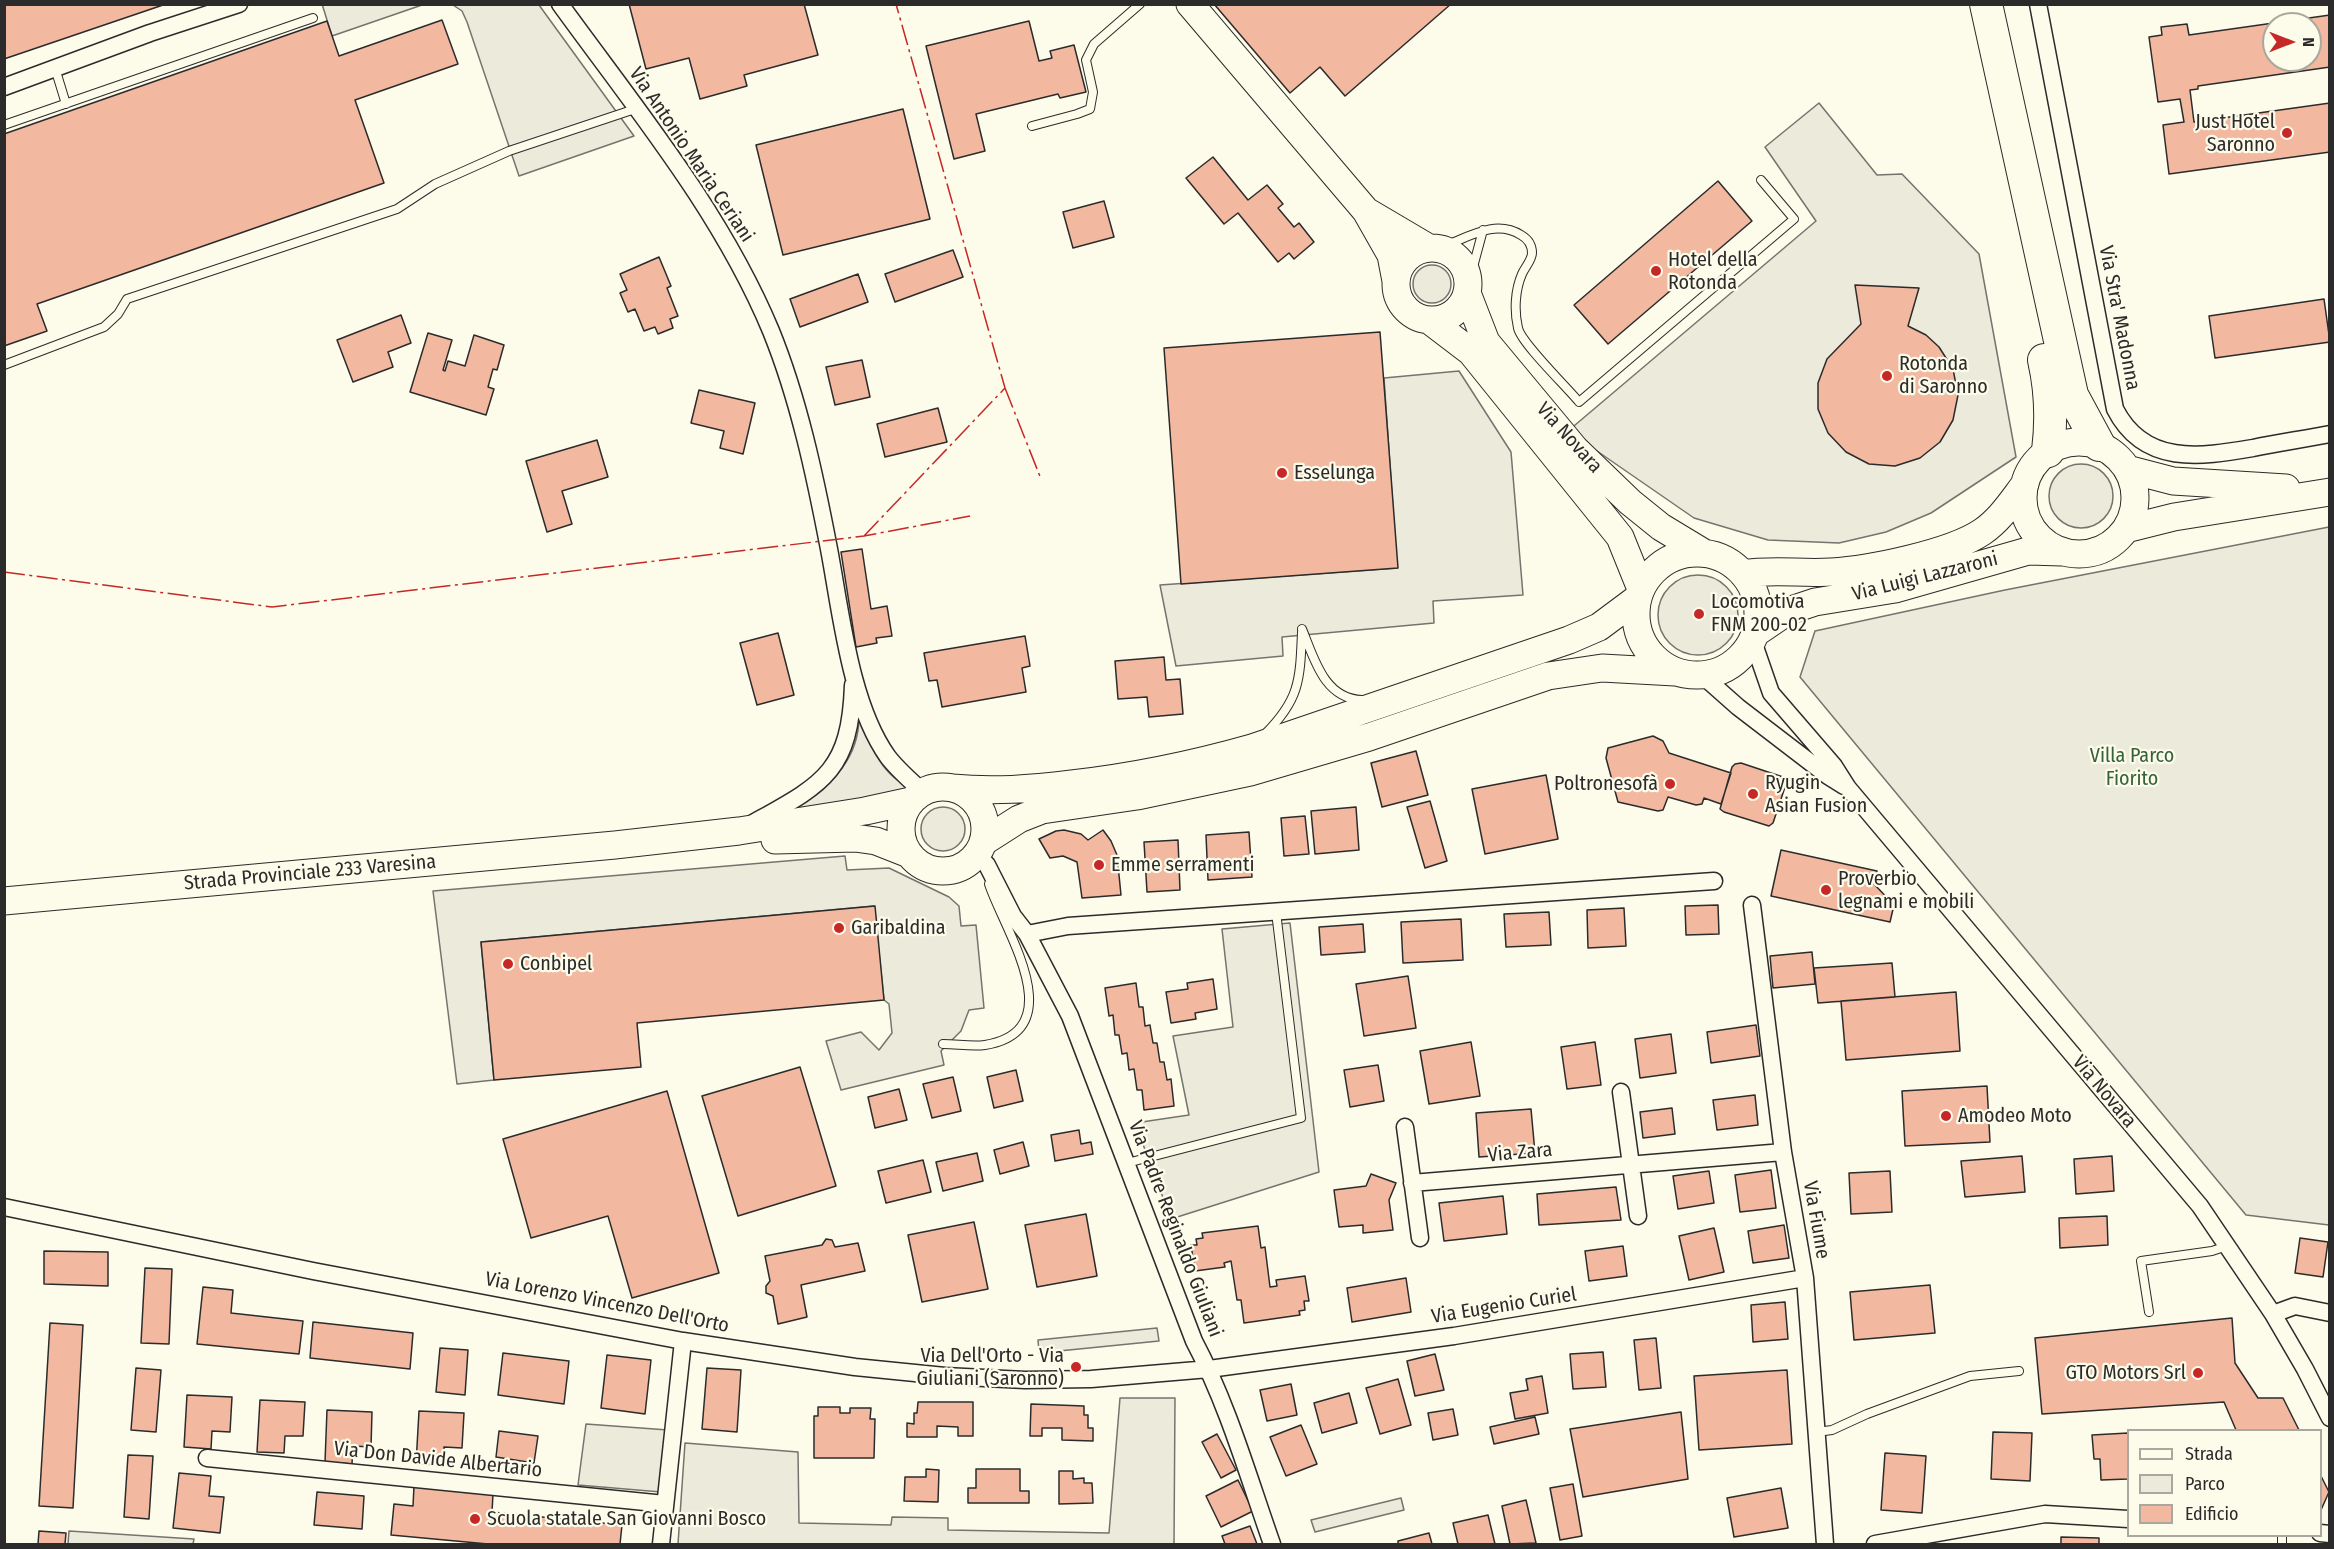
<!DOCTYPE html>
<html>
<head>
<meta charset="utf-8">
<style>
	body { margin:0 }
	#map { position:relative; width:2334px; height:1549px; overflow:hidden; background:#fdfbea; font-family:"Fira Sans Condensed",sans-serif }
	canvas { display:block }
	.frame { position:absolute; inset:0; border:6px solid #2b2b2b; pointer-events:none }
	.legend { position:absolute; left:2127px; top:1429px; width:195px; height:108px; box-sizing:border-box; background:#fdfbea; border:2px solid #a9a89e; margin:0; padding:8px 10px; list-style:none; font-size:18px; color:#2b2b2b }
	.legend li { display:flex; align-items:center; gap:12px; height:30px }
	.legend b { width:30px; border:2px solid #a9a89e }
	.north { position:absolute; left:2262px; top:12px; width:60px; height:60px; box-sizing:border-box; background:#fdfbea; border:2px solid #a9a89e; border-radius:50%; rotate:90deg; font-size:16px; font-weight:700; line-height:24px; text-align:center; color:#2b2b2b }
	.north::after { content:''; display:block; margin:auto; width:21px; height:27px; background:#c62828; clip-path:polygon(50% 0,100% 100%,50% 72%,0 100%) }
</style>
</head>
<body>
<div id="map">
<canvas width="2334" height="1549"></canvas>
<div class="frame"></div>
<ul class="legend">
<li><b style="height:8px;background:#fdfbea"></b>Strada</li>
<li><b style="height:16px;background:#ecebdb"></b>Parco</li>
<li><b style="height:16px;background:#f2b8a0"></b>Edificio</li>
</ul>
<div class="north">N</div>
</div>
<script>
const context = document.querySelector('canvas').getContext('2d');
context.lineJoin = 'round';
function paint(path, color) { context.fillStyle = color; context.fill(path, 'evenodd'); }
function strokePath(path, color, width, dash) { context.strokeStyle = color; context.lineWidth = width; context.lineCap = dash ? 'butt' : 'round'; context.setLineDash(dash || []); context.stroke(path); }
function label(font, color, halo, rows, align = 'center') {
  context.font = font + ' "Fira Sans Condensed",sans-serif'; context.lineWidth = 4.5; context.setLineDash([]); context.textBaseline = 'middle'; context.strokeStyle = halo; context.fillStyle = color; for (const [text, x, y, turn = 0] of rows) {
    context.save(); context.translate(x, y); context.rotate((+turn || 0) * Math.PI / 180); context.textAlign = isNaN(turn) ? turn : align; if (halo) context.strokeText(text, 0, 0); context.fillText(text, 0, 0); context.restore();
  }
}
const green = new Path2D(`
	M1413 284a19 19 0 1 1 38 0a19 19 0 1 1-38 0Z
	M2049 496a32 32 0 1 1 64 0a32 32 0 1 1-64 0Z
	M2329,527H2330L2329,1225L2246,1215L1800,677L1815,631L2005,590Z
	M1658 615a40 40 0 1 1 80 0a40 40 0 1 1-80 0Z
	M859,717H861C869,742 880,773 906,785V788L887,796L789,810C826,791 859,763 859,717Z
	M921 829a22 22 0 1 1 44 0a22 22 0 1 1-44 0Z
	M1290,923L1319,1172L1171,1219L1135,1123L1189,1115L1173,1036L1233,1027L1222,929Z
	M1120,1398H1175L1174,1544H678L685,1443L798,1452L799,1523L891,1525L892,1517L948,1518V1530L1109,1533Z
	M69,1531L194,1539L193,1544H68Z`);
const parking = new Path2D(`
	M322,4H422V5L332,36Z
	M453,5H539L634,136L519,176L467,22L462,11Z
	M1819,103L1877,175L1902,174L1979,254L2016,457L1931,513L1886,532L1839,543L1768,540L1694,518L1568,431L1816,221L1765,147Z
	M1459,371L1511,452L1523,595L1433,601L1434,623L1282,637L1283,656L1176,666L1160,585L1397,568L1384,378Z
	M845,856L847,870L889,868L949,897L959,906L961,926L976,925L984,1008L969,1010L961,1031L941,1051L944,1065L841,1090L826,1041L861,1032L879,1050L892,1033L889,1004L884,1000L874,906L481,942L494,1080L457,1084L433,891Z
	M1157,1328L1159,1341L1039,1353L1038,1340Z
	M586,1424L668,1430L661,1492L578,1485Z
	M1401,1498L1404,1510L1315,1532L1311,1520Z`);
const building = new Path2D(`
	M4,4H166L4,59Z
	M629,4H804L818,55L744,75L747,86L700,99L689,58L646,69Z
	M1214,4H1451L1345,96L1320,67L1290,93Z
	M2330,15V67L2198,86V89L2190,90L2194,122L2330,103V152L2169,174L2163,125L2184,122L2180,99L2158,102L2149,37L2162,35L2161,27L2187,24L2189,35ZM2274,24H2310V60H2274Z
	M442,20L458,64L355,100L384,183L37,304L47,331L4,346V134L327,21L339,56Z
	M1029,21L1039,61L1052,58L1050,51L1074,45L1086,92L1060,98L1058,94L976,114L985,151L954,159L926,46Z
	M903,109L930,219L783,255L756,145Z
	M1213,157L1248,200L1267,185L1283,204L1278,208L1294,227L1299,223L1314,242L1294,259L1289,253L1278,262L1238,213L1224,224L1186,178Z
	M1718,181L1752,221L1608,344L1574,305Z
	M1104,201L1114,237L1073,248L1063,212Z
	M953,250L963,277L895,302L885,274Z
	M659,257L671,286L667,288L678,316L670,319L673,328L658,334L655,327L644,331L635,309L628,312L620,293L627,290L620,274Z
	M858,274L868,302L800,327L790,299Z
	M1855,285L1919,288L1908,326L1926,335L1939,347L1953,369L1958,395L1953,420L1940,442L1920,458L1895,466L1869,464L1846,452L1828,433L1818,409V383L1827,359L1861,324Z
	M2324,299L2330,342L2215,358L2209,316Z
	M401,315L411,343L388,352L393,367L353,382L337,340Z
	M1380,332L1398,568L1181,584L1164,348Z
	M428,333L452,340L443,370L445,371L448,361L465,366L474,335L504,345L497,370L493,369L488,387L494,389L486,415L410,392Z
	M862,360L870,397L835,405L826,367Z
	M699,390L755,403L743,454L720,448L724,431L691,423Z
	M938,408L947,442L885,457L877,424Z
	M597,440L608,477L562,491L572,524L547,532L526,461Z
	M862,549L871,609L887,606L892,636L876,638L877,643L856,647L841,552Z
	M778,633L794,695L757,705L740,643Z
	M1025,636L1030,666L1022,668L1026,692L942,707L937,680L929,681L924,653Z
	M1164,657L1166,680L1180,679L1183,714L1149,717L1147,697L1118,699L1115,661Z
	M1653,736L1663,741L1669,753L1731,773L1721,804L1704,798L1702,804L1696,805L1668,797L1663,810L1658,811L1618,802L1606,758L1608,748Z
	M1416,751L1428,795L1382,807L1371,763Z
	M1741,763L1783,777L1785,779L1786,784L1773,823L1769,826L1724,812L1720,809L1732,767L1735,764Z
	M1546,775L1558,839L1485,854L1472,789Z
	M1430,801L1447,861L1425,868L1407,807Z
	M1356,807L1359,850L1315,854L1311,811Z
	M1305,816L1309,854L1284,856L1281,818Z
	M1064,830L1081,834L1088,840L1103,830L1111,841L1117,855L1121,895L1082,898L1077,862L1063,856L1050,858L1039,839L1056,831Z
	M1249,832L1252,877L1208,880L1206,835Z
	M1178,840L1180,890L1147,892L1144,842Z
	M1781,850L1877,871L1874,884L1894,905L1890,922L1771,896Z
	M1718,905L1719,934L1686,935L1685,906Z
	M875,906L884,1000L637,1023L641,1067L494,1080L481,942Z
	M1624,908L1626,946L1588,948L1587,910Z
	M1549,912L1551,945L1506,947L1504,914Z
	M1461,919L1463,960L1403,963L1401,922Z
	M1363,924L1365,952L1321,955L1319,927Z
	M1812,952L1815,984L1773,988L1770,956Z
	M1892,963L1895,997L1818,1003L1814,968Z
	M1408,976L1416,1028L1364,1036L1356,984Z
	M1213,979L1217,1009L1195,1013L1196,1019L1171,1023L1166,992L1188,989L1187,983Z
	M1136,983L1139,1007H1143L1145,1026L1150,1025L1153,1043H1157L1160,1062H1164L1167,1080L1171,1079L1174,1106L1144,1110L1142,1090H1137L1134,1069L1129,1070L1127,1053L1122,1054L1119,1035H1115L1113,1015L1109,1016L1105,988Z
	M1956,992L1960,1051L1846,1060L1841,1001Z
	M1756,1025L1760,1056L1711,1063L1707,1032Z
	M1671,1034L1676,1073L1640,1078L1635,1039Z
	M1471,1042L1480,1096L1429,1104L1420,1051Z
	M1595,1042L1601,1085L1567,1089L1561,1047Z
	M1378,1065L1384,1101L1350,1107L1344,1070Z
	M800,1067L836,1186L738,1216L702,1096Z
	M1016,1070L1023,1101L994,1108L987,1077Z
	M953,1077L961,1111L932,1118L923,1084Z
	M1987,1086L1990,1142L1905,1146L1902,1091Z
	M899,1089L907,1120L875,1128L868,1097Z
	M667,1091L719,1273L632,1298L608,1216L531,1238L503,1139Z
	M1755,1095L1758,1125L1717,1130L1713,1100Z
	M1672,1108L1675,1134L1643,1138L1640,1112Z
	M1531,1109L1535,1153L1479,1157L1476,1113Z
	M1079,1130L1081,1144L1091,1142L1093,1154L1055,1161L1051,1135Z
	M1023,1142L1029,1166L1000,1174L994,1150Z
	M977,1153L983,1181L943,1191L936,1162Z
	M2022,1156L2025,1192L1965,1197L1961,1161Z
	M2112,1156L2114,1191L2076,1194L2074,1159Z
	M923,1160L931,1192L886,1203L878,1171Z
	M1771,1170L1776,1208L1740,1212L1735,1175Z
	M1709,1171L1714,1203L1678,1209L1673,1176Z
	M1890,1171L1892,1212L1851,1214L1849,1173Z
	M1371,1174L1396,1183L1389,1200L1393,1230L1363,1233V1225L1339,1227L1334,1190L1366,1186Z
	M1616,1187L1621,1220L1539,1225L1537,1194Z
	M1503,1196L1507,1234L1444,1241L1439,1203Z
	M1086,1214L1097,1276L1037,1287L1025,1225Z
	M2107,1216L2108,1245L2060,1248L2059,1218Z
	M974,1222L988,1289L922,1302L908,1235Z
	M1784,1225L1789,1258L1753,1263L1748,1231Z
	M1258,1226L1261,1248L1265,1247L1270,1287L1277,1286L1276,1280L1305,1276L1309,1301H1304L1305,1310L1299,1311L1300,1315L1244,1323L1241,1300H1237L1231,1261L1224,1263L1225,1267L1195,1271L1191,1245H1197L1196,1239L1203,1238L1202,1233Z
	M1714,1228L1724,1272L1689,1280L1679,1236Z
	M2300,1238L2328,1242L2323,1277L2295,1273Z
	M826,1239L832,1240L835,1247L858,1243L865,1271L801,1285L807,1317L778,1324L773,1296L766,1293V1286L770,1281L765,1256L822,1245Z
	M1623,1246L1627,1276L1589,1281L1585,1251Z
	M44,1251L108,1252V1286L44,1284Z
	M145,1268L172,1269L169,1344L141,1343Z
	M1406,1278L1411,1312L1352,1322L1347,1288Z
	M1930,1285L1935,1333L1854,1340L1850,1292Z
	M203,1287L233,1290L231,1313L303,1321L299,1354L197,1344Z
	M1785,1302L1788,1339L1753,1342L1751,1305Z
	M2232,1318L2235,1363L2258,1398H2283L2299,1430H2236L2224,1402L2042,1414L2035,1338Z
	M313,1322L413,1333L410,1369L310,1358Z
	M50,1323L83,1325L73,1508L39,1506Z
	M1656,1338L1661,1388L1639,1390L1634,1340Z
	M440,1348L468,1350L465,1395L436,1392Z
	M1603,1352L1606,1387L1573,1389L1570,1354Z
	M503,1353L569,1361L564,1404L498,1395Z
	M1435,1354L1444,1390L1415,1396L1407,1361Z
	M607,1355L651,1360L645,1414L601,1408Z
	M136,1368L161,1370L156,1432L131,1430Z
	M707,1368L741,1370L737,1432L702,1429Z
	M1787,1370L1792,1444L1699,1450L1694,1376Z
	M1542,1376L1548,1413L1515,1419L1510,1393L1528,1390L1526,1379Z
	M1398,1379L1411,1425L1380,1434L1366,1388Z
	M1291,1384L1297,1415L1267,1421L1260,1390Z
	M1349,1393L1357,1423L1322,1433L1314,1403Z
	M187,1395L232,1397L230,1432L212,1431L211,1449L184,1447Z
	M260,1400L305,1402L303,1436H285L284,1453L257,1452Z
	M918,1402H973V1436H958V1427L937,1426V1437H907V1423L914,1424V1413H917Z
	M1031,1404L1084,1406V1415H1088V1428H1093V1441L1062,1440V1428H1042V1436H1030Z
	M818,1407H840V1413H850V1408H871L870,1419H875L874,1458H814V1416H818Z
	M1453,1409L1458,1435L1433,1440L1428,1413Z
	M327,1410L372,1412L371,1447L353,1446L352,1464L325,1462Z
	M419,1411L464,1413L462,1448L444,1447L443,1465L416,1464Z
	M1681,1412L1688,1479L1583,1497L1570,1429Z
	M1535,1417L1539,1434L1494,1444L1490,1427Z
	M1301,1425L1317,1464L1286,1476L1270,1437Z
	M499,1431L538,1436L534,1463L496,1457Z
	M1993,1432L2032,1433L2030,1481L1991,1479Z
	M2128,1433V1479L2101,1480L2100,1459H2094L2092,1435Z
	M1217,1434L1236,1470L1221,1478L1202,1442Z
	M1885,1453L1926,1456L1922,1513L1881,1510Z
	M128,1455L153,1456L149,1519L124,1517Z
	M926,1469L939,1470L938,1502L904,1501L905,1477H926Z
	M976,1469H1020V1491H1029V1503H968V1488H976Z
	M1059,1471H1073V1479L1084,1478V1483H1092L1093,1503L1059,1504Z
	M179,1473L211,1476L209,1496L224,1497L220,1533L173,1528Z
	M2320,1474L2329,1492L2321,1510H2320Z
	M1238,1480L1253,1511L1221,1527L1206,1496Z
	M1573,1484L1582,1536L1560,1540L1550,1488Z
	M414,1486L493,1494L492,1512L622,1525L620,1544H488L391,1535L394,1504L413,1506Z
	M1781,1488L1788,1528L1734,1537L1727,1498Z
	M317,1492L364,1496L362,1529L314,1525Z
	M1526,1500L1536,1543L1510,1544L1502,1506Z
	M1488,1515L1495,1544H1458L1453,1523Z
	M1250,1526L1257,1544H1225L1222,1536Z
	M39,1531L66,1533L65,1544H38Z
	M1429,1533L1432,1544H1398V1541Z
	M2061,1537L2099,1538V1544H2061Z`);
const service = new Path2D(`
	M55,68L66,104
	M4,125L313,18
	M1032,126L1077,114L1090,109L1093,92L1086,60L1094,44L1140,4
	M1439,248C1466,239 1494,218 1521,235C1528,239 1532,245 1532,253C1532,260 1525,267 1522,274C1515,290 1514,311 1518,328C1521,343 1567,387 1579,402L1794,219L1761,180
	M1469,282L1483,230
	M4,365L104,327L118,314L127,299L397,209L435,184L509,151L635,109
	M1302,629C1314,658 1324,699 1362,700
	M1265,734C1300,699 1300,680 1302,632
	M943,1044C957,1044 972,1047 985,1045C1074,1030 1003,928 989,884
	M1127,1163L1301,1118L1276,912
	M2149,1312L2141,1261L2212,1251L2227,1246
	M1817,1432L1832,1430L1867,1414L1970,1376L2019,1371
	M2282,1544V1536`);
const minor = new Path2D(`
	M560,4C636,109 721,211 771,331C799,400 815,476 829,549C841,612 850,704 888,757C898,770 911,781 923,792
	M2038,4L2115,409C2144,466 2200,457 2253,448C2278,443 2304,439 2330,434
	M4,87L150,33L239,4
	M1753,641L1771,693L1834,766L1848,788L2200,1206L2273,1314L2305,1369L2330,1418
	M1703,676L1738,707L1828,776L1844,786
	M753,823C823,784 850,772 853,685
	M977,854L987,865L1013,916L1027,934L1070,1016L1194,1341C1228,1405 1248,1476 1272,1544
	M1752,905L1783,1152L1805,1278L1825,1544
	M1027,934L1068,926L1714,881
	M1621,1092L1638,1216
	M1405,1127L1420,1238
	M1412,1183L1783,1152
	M4,1207L313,1271L683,1341L855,1367L945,1376L1025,1380L1091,1379L1209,1369L1454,1336L1805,1278
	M2273,1314L2295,1306L2330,1313
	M207,1458L665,1504
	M2320,1533L2330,1534
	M661,1544L683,1341
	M1875,1544L2045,1514L2128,1519`);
const primary = new Path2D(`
	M1190,4L1366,211L1391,255L1396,281
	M1366,211L1427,247
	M1396 284a36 36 0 1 1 72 0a36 36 0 1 1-72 0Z
	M1467,293L1486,342L1575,449L1630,502L1661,527L1704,553
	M1429,320L1471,352L1620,537L1641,589
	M2023 498a56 56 0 1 1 112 0a56 56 0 1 1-112 0Z
	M2127,469L2173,481L2286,488
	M2126,529L2174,517L2330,492
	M1636 614a61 61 0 1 1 122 0a61 61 0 1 1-122 0Z
	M1743,574C1772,569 1802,574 1831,572C1869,570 1951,553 1982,532C2000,520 2012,501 2025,484
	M1757,632L1788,611L1815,602L1895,589L2028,551L2062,552
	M901 829a42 42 0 1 1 84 0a42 42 0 1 1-84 0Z
	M952,788C993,792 1031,789 1072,784C1133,777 1192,765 1252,748L1569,640L1599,627L1638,598
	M775,840L855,838L876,841L909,854
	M983,842L1019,819L1042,810L1137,796L1250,772L1369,737L1548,676L1602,668L1675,672
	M4,901L615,845L739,831L865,811L911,801`);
const motorway = new Path2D(`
	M1986,4L2072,395L2099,445
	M2044,360C2051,391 2052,419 2048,451`);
const power = new Path2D(`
	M1005,388L1041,479
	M864,536L1005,388L896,4
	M4,572L272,607L864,536L970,516`);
const markers = [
	[2287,133,6,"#c62828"],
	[1656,271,6,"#c62828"],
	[1887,376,6,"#c62828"],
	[1282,473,6,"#c62828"],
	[1699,614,6,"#c62828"],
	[1670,784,6,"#c62828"],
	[1753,794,6,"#c62828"],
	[1099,865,6,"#c62828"],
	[1826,890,6,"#c62828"],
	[839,928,6,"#c62828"],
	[508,964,6,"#c62828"],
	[1946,1116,6,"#c62828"],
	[1076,1367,6,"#c62828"],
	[2198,1373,6,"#c62828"],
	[475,1519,6,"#c62828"]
];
const poiNames = [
	["Just Hotel",2275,122,"right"],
	["Saronno",2275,145,"right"],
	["Hotel della",1668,260],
	["Rotonda",1668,283],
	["Rotonda",1899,364],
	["di Saronno",1899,387],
	["Esselunga",1294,473],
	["Locomotiva",1711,602],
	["FNM 200-02",1711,625],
	["Ryugin",1765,783],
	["Asian Fusion",1765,806],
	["Poltronesofà",1658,784,"right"],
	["Emme serramenti",1111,865],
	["Proverbio",1838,879],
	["legnami e mobili",1838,902],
	["Garibaldina",851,928],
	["Conbipel",520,964],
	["Amodeo Moto",1958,1116],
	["Via Dell'Orto - Via",1064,1356,"right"],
	["Giuliani (Saronno)",1064,1379,"right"],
	["GTO Motors Srl",2186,1373,"right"],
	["Scuola statale San Giovanni Bosco",487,1519]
];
const streetNames = [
	["Via Antonio Maria Ceriani",691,155,56],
	["Via Stra' Madonna",2119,318,79],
	["Via Novara",1569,438,48],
	["Via Luigi Lazzaroni",1925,577,-14],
	["Strada Provinciale 233 Varesina",310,873,-5],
	["Via Novara",2104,1092,50],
	["Via Zara",1520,1153,-5],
	["Via Fiume",1816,1220,80],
	["Via Padre Reginaldo Giuliani",1175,1229,69],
	["Via Lorenzo Vincenzo Dell'Orto",607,1303,11],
	["Via Eugenio Curiel",1504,1306,-9],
	["Via Don Davide Albertario",438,1460,6]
];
const parkNames = [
	["Villa Parco",2132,756],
	["Fiorito",2132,779]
];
paint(green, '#ecebdb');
strokePath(green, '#74746e', 1.5);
paint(parking, '#eceadb');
strokePath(parking, '#74746e', 1.5);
paint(building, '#f2b8a0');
strokePath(building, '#2b2b2b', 1.5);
strokePath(service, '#2b2b2b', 10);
strokePath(minor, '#2b2b2b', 19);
strokePath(primary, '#2b2b2b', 29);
strokePath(motorway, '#2b2b2b', 34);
strokePath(service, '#fdfbea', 8);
strokePath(minor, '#fdfbea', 16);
strokePath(primary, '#fdfbea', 27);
strokePath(motorway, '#fdfbea', 32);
strokePath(power, '#c62828', 1.5, [21, 4.5, 3, 4.5]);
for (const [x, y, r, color] of markers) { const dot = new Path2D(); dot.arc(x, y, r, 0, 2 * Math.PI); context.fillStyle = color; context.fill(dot); strokePath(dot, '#fdfbea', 2); }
label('20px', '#2b2b2b', '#fdfbea', poiNames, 'left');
label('20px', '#2b2b2b', '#fdfbea', streetNames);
label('20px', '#34623c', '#fdfbea', parkNames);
</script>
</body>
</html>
